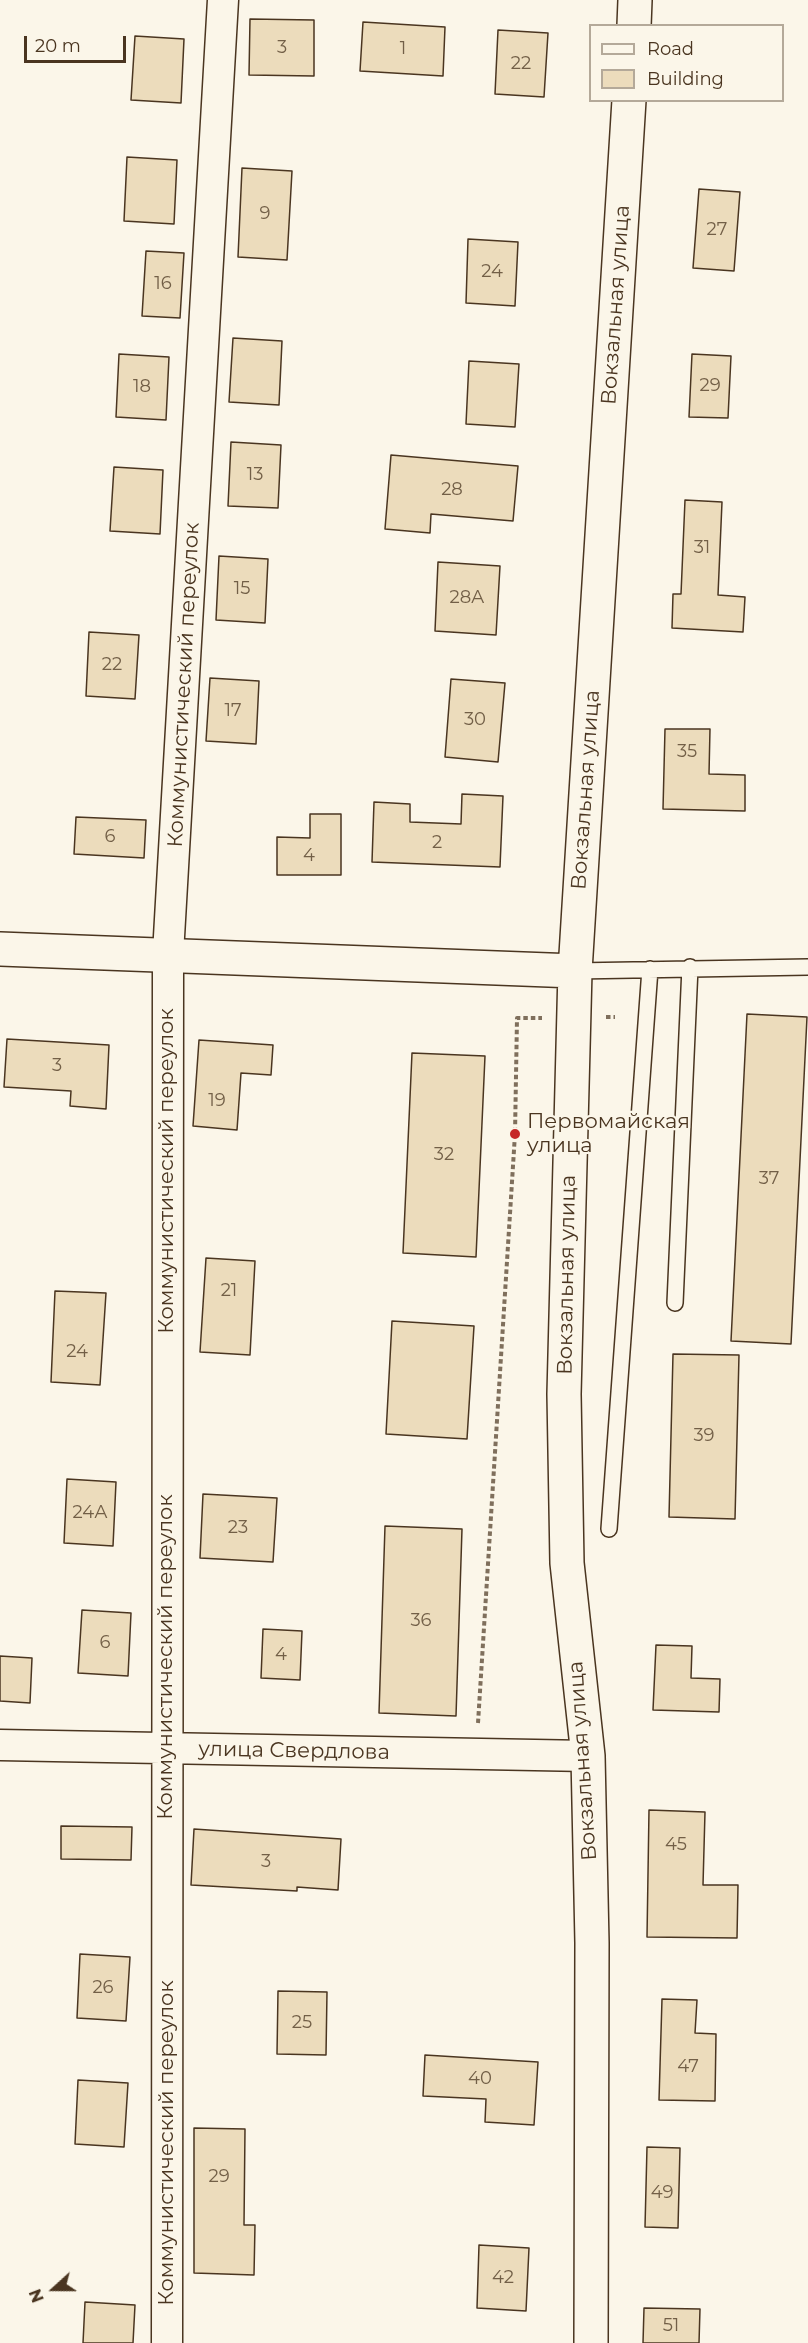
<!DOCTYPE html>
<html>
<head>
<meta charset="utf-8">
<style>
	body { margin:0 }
	#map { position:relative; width:808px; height:2343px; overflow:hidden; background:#fbf6e9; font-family:Montserrat,sans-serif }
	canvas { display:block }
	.legend { position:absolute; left:589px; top:24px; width:195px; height:78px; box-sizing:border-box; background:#fbf6e9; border:2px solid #b4a999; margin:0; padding:8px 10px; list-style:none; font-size:18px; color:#4a3520 }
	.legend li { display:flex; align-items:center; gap:12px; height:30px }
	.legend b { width:30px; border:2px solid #b4a999 }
	.north { position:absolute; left:24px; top:2259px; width:60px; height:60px; -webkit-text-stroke:4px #fbf6e9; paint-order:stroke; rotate:249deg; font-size:16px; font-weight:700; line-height:24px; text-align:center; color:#4a3520 }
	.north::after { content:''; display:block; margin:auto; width:21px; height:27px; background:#4a3520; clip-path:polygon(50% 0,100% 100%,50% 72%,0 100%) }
	.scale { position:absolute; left:24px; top:36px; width:102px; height:27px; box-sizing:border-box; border:3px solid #4a3520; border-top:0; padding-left:8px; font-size:18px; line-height:21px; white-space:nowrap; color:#4a3520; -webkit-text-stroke:4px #fbf6e9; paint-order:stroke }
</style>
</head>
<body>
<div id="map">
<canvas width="808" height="2343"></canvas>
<ul class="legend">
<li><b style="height:8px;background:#fbf6e9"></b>Road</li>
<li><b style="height:16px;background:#ecdcbc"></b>Building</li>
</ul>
<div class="north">N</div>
<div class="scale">20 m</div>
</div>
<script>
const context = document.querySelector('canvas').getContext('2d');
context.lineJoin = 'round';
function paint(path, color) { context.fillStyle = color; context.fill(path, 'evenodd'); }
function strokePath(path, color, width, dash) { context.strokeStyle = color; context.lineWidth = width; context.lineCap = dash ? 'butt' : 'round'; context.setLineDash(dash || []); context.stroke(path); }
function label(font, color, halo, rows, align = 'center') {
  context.font = font + ' Montserrat,sans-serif'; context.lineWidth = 4.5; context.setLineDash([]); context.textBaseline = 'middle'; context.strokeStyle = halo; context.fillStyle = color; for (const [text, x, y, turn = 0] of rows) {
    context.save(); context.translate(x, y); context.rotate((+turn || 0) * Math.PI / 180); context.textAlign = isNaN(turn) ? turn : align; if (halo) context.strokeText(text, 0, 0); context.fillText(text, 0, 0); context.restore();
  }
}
const building = new Path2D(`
	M250,19L314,20V76L249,75Z
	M363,22L445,27L443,76L360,71Z
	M498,30L548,33L544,97L495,94Z
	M135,36L184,39L181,103L131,100Z
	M127,157L177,160L174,224L124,221Z
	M242,168L292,171L287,260L238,257Z
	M699,189L740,192L734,271L693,268Z
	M468,239L518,242L515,306L466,303Z
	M146,251L184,253L180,318L142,316Z
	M233,338L282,341L279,405L229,402Z
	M119,354L169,357L166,420L116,417Z
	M692,354L731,356L728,418L689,417Z
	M469,361L519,364L515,427L466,424Z
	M231,442L281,445L278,508L228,506Z
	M391,455L518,466L513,521L431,514L430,533L385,529Z
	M114,467L163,470L160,534L110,531Z
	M685,500L722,502L718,595L745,597L743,632L672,628L673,594H681Z
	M219,556L268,559L265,623L216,620Z
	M438,562L500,566L496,635L435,631Z
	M89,632L139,635L135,699L86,696Z
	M210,678L259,681L256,744L206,741Z
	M451,679L505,683L498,762L445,757Z
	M665,729H710L709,774L745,775V811L663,809Z
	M462,794L503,796L500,867L372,862L374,802L410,804V822L461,824Z
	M310,814H341V875H277V837L310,838Z
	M76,817L146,820L144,858L74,854Z
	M747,1014L807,1017L791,1344L731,1341Z
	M7,1039L109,1045L106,1109L70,1106L71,1091L4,1087Z
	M199,1040L273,1045L271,1075L241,1073L237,1130L193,1126Z
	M412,1053L485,1056L476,1257L403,1253Z
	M206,1258L255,1261L250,1355L200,1352Z
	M55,1291L106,1293L100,1385L51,1382Z
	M392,1321L474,1326L467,1439L386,1434Z
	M673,1354L739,1355L735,1519L669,1517Z
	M67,1479L116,1482L113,1546L64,1543Z
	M203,1494L277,1498L273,1562L200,1558Z
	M385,1526L462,1529L456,1716L379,1713Z
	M82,1610L131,1613L128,1676L78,1673Z
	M263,1629L302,1631L300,1680L261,1678Z
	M656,1645L692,1646L691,1678L720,1679L719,1712L653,1710Z
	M0,1656L32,1658L30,1703L0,1701Z
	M649,1810L705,1812L703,1885H738L737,1938L647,1937Z
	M61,1826L132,1827L131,1860L61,1859Z
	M194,1829L341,1839L338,1890L297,1887V1891L191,1885Z
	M80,1954L130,1957L126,2021L77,2018Z
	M278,1991L327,1992L326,2055L277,2054Z
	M662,1999L697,2000L695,2033L716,2034L715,2101L659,2100Z
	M425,2055L538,2062L534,2125L485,2122L486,2099L423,2096Z
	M78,2080L128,2083L124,2147L75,2144Z
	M194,2128L245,2129L244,2225H255L254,2275L194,2273Z
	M647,2147L680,2148L678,2228L645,2227Z
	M479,2245L529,2248L526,2311L477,2308Z
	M85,2302L135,2305L133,2343H83Z
	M644,2308L700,2309L699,2343H643Z`);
const path = new Path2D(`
	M606,1017H615
	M478,1723L515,1134L517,1018H542`);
const service = new Path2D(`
	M575,971L808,967
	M675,1303L690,967
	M609,1529L650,969`);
const minor = new Path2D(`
	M0,1745L588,1756
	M167,2343L168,954L223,0`);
const secondary = new Path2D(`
	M634,26L635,0
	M0,949L575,971
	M591,2343L592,1943L588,1756L567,1563L564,1394L575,971L629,100`);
const markers = [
	[515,1134,6,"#c62828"]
];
const numberNames = [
	["3",282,48],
	["1",403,49],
	["22",521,64],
	["9",265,214],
	["27",717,230],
	["24",492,272],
	["16",163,284],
	["29",710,386],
	["18",142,387],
	["13",255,475],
	["28",452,490],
	["31",702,548],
	["15",242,589],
	["28А",467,598],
	["22",112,665],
	["17",233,711],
	["30",475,720],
	["35",687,752],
	["6",110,837],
	["2",437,843],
	["4",309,856],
	["3",57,1066],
	["19",217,1101],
	["32",444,1155],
	["37",769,1179],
	["21",229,1291],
	["24",77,1352],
	["39",704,1436],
	["24А",90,1513],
	["23",238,1528],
	["36",421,1621],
	["6",105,1643],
	["4",281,1655],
	["45",676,1845],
	["3",266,1862],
	["26",103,1988],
	["25",302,2023],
	["47",688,2067],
	["40",480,2079],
	["29",219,2177],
	["49",662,2193],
	["42",503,2278],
	["51",671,2326]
];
const streetNames = [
	["Вокзальная улица",616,305,-86],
	["Коммунистический переулок",184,685,-87],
	["Вокзальная улица",586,790,-86],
	["Коммунистический переулок",167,1171,-90],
	["Вокзальная улица",567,1275,-89],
	["Коммунистический переулок",166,1657,-90],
	["улица Свердлова",294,1751,1],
	["Вокзальная улица",583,1761,-94],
	["Коммунистический переулок",167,2143,-90]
];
const poiNames = [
	["Первомайская",527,1122],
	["улица",527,1146]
];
paint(building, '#ecdcbc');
strokePath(building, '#4a3520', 1.5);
strokePath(service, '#4a3520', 18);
strokePath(minor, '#4a3520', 33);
strokePath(secondary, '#4a3520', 36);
strokePath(path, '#7f6f5c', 4, [4.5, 3]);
strokePath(service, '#fbf6e9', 15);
strokePath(minor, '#fbf6e9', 30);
strokePath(secondary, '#fbf6e9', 33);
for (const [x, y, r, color] of markers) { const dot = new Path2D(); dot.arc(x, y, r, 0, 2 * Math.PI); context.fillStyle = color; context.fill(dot); strokePath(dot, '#fbf6e9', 2); }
label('18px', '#725f47', null, numberNames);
label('21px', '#4a3520', '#fbf6e9', streetNames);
label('21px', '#4a3520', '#fbf6e9', poiNames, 'left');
</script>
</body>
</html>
